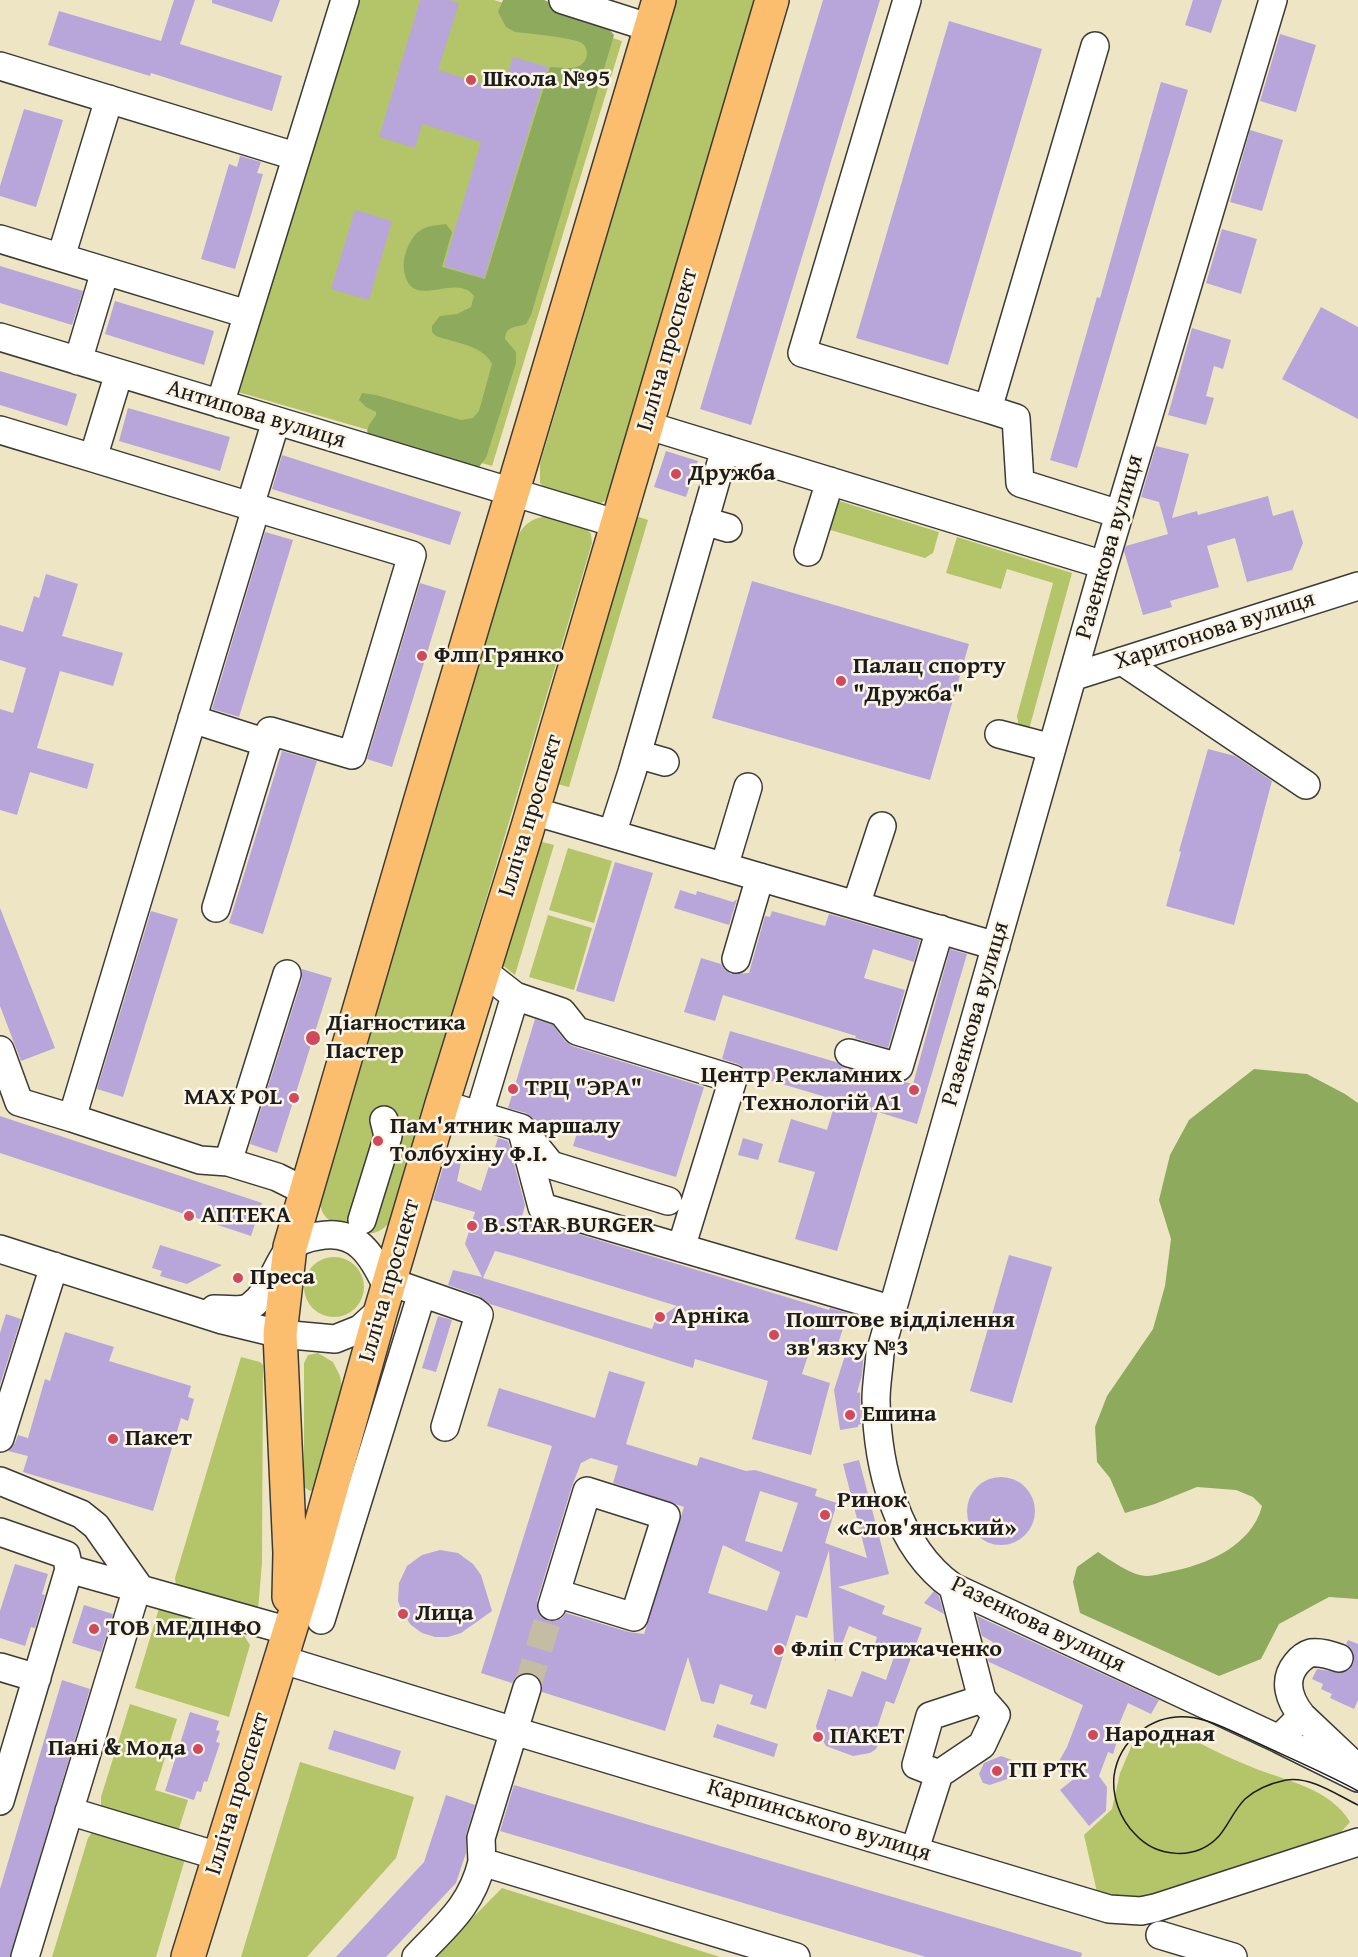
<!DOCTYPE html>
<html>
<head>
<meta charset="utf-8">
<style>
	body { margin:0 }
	canvas { display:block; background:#eee5c5 }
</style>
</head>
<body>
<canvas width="1358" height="1957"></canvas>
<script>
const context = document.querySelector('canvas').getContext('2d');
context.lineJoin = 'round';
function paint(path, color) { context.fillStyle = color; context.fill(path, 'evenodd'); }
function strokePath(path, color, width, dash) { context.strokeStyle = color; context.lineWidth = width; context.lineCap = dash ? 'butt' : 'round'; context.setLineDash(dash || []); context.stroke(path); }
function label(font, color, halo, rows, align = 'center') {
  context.font = font + ' "Gentium Book Plus",serif'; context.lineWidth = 5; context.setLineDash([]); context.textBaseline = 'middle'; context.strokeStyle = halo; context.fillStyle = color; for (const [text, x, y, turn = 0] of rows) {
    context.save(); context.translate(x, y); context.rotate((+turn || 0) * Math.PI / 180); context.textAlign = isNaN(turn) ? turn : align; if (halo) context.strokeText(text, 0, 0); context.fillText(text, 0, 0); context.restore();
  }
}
const green = new Path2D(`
	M352,0H494L622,41L492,466L231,390Z
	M677,0H757L611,485L605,501L592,507L549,492L540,483V464Z
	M836,500L939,532L933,553L925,558L827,529Z
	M550,516L586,528L591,534L592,543L390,1222C386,1227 380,1231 374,1233C361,1235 333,1226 325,1216C321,1211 320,1205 320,1198L515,543C521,526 531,517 550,516Z
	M636,516L648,520L569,787L557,784Z
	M957,537L1072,573L1028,733L1019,727L1017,716L1053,583L1007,569L1001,589L946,573Z
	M539,841L554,845L515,975L501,964Z
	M568,848L612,861L594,923L549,910Z
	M548,915L592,928L574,990L529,977Z
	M304 1287a30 30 0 1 1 60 0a30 30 0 1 1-60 0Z
	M318,1353L333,1362L340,1376L343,1393L315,1489L310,1491L304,1487V1363L308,1355Z
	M241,1357L260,1362L263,1365L262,1563L258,1610L177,1592L175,1578Z
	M160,1605L241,1631L250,1645L229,1717L135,1688Z
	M130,1704L177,1719L155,1790L188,1800L176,1838L101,1808V1797Z
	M1175,1728C1200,1745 1227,1757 1254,1768C1287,1781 1331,1789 1350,1822L1341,1832L1182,1886L1159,1897L1131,1898L1097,1892L1084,1835L1112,1809L1120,1773L1132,1745L1147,1735Z
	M300,1762L414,1797L396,1858L307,1957H241Z
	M94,1829L185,1859L156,1957H52L88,1838Z
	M502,1888L720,1957H434Z`);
const forest = new Path2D(`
	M503,0H544L551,3L556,12L590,24L607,27L614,35L531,315L526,324C516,328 506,325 505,339L516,352V363L486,458L475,472L370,436L367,431L369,425L376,415V412L366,407L359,400L362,393L376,395L461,420L473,418L479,411L492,364C483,345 455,343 436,336L432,332V326L440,316L457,314L471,307L474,296C472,294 470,291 467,290C446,279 410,309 404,270C402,258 408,244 415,235C422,226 436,225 446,224L452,232L442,267L485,279L550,67C559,67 571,70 579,66C590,61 590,44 577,41C557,36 535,34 515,32L506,27L498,12Z
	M1254,1069L1307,1074L1345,1094L1358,1103V1599L1329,1597L1279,1624L1261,1659L1219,1676L1080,1613L1073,1582L1077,1567L1098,1552C1110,1560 1132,1576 1147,1576C1154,1576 1162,1573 1169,1572C1206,1565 1252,1546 1262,1506L1253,1497L1236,1490L1197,1487L1155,1504L1125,1513L1110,1478L1097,1462L1095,1427L1107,1396L1153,1329L1165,1286L1171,1239L1159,1200L1170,1155L1189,1120Z`);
const building = new Path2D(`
	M174,0H195L180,44L282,76L272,111L151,73L150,76L48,45L59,11L161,41Z
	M212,0H280L272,22L212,3Z
	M420,0H450L459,3L438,70L503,90L513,57L548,67L484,278L444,266L481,142L422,124L415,148L379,137Z
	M823,0H880L751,425L700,409Z
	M1193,0H1222L1211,33L1185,25Z
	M949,21L1042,49L948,365L856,338Z
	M1280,34L1316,45L1296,112L1260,101Z
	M1161,82L1188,90L1077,468L1050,460L1097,297L1100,298Z
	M24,109L63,120L36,207L0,196V186Z
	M1250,130L1283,140L1262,211L1230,202Z
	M240,156L261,162L257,173L263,174L235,269L201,259L229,164L237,167Z
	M355,210L392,221L369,300L331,289Z
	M1222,229L1257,239L1241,294L1206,283Z
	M0,266L83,291L72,325L0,303Z
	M115,301L214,331L204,365L105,334Z
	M1321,307L1358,327V419L1282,379Z
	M1192,328L1231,340L1223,369L1214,366L1206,396L1214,398L1206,425L1168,415Z
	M0,371L77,394L67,426L0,405Z
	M128,408L230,437L220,471L119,441Z
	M1156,446L1189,454L1172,518L1197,511L1198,515L1268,496L1273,516L1293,510L1303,543L1292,570L1247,582L1235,538L1207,546L1219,587L1170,601L1172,607L1143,615L1124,551L1126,546L1168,534L1159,502L1141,497Z
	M666,451L698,461L686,497L654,487Z
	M282,455L461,512L450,545L272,489Z
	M265,532L293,540L239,717L212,709Z
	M46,574L78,584L62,636L123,653L113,686L60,671L37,748L94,764L87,789L30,772L17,815L0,810V709L13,713L26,668L0,660V625L23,632L34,596L39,598Z
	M752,581L969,644L930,780L712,718Z
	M420,583L446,591L392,767L367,759Z
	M1208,749L1235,756L1272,781L1234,925L1166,906L1181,852L1179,851Z
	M282,751L317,761L263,934L229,923Z
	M615,862L653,873L614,1002L576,991Z
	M680,890L696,895L697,891L733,902L737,899L729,925L674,908Z
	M0,908L55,1048L21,1061L0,1006Z
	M151,911L178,919L123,1097L97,1089Z
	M772,911L825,926L829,914L920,940L914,962L873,949L864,978L905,990L888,1048L855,1038L856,1036L723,995L715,1021L684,1012L701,958L721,964L725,970L731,974L749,973L765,916L770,917Z
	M950,949L967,954L917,1124L878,1112L837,1251L795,1239L815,1172L778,1162L791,1119L827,1130L836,1100L748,1074L744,1068L738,1064L722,1059L730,1031L836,1062L845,1068L895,1082H904L913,1084Z
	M302,969L332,978L277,1153L250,1144L302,979Z
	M535,1019L553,1025L565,1041L572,1046L704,1087L676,1177L573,1146L577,1133L535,1120L526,1113L508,1108Z
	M0,1116L262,1203L251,1236L0,1153Z
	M498,1138L508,1141L525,1205L522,1217L829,1310L830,1308L848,1313L835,1353L811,1346L802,1374L830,1383L811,1455L752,1439L768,1381L695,1359L693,1368L490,1304L479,1296L448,1285L453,1270L482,1277L465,1244L475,1212L433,1200L446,1158L461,1162L457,1181L481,1191ZM495,1251L514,1256L677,1306L655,1321L652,1329L483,1278Z
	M743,1138L763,1144L758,1160L738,1155Z
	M160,1245L201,1258L222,1265L187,1284L170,1279L160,1276L162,1271L152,1268Z
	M1009,1255L1052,1267L1012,1403L970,1391Z
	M6,1314L21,1319L0,1385V1333Z
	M438,1316L452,1320L436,1372L422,1368Z
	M65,1332L114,1347L109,1361L191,1386L188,1397L194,1399L188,1421L181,1418L153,1511L23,1472L28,1456L8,1451L15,1443L18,1435L28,1438L45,1379L50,1381Z
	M848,1346L864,1351L862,1375L857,1393L860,1392L861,1424L858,1425V1427L840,1430L834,1390Z
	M609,1371L645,1382L626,1444L697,1466L700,1457L746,1471L755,1470L817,1489L815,1496L837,1503L825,1543L867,1558L843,1464L859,1460L889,1574L838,1587L885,1606L882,1614L922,1628L894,1704L886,1701L876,1731L884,1733L876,1749L870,1753L853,1756L826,1746L817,1731L816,1726L828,1689L852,1697L862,1671L886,1680L896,1651L875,1644L877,1637L849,1626L835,1662L829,1550L807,1618L796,1615L766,1709L750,1704L753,1695L720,1684L714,1704L701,1701L688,1657L665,1731L542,1692V1684L538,1677L532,1673H523L516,1677L512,1683L481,1673L552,1446L487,1426L499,1388L595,1418ZM591,1458L618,1466L613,1483L684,1507L644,1634L629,1632L566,1613L562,1618L556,1621H548L541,1617L537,1610V1601L572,1486L581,1463ZM760,1491L798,1503L782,1552L745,1541ZM723,1545L780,1572L767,1611L708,1593Z
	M967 1511a34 34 0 1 1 68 0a34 34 0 1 1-68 0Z
	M440,1550L458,1553L473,1564L481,1575L492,1611L461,1633L448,1637H435L422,1633L411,1625L403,1614L398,1601L399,1583L407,1566L422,1555Z
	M15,1564L48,1574L42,1594L45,1595L35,1628L31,1627L25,1646L0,1638V1611Z
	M934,1591L939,1596L944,1614L924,1603Z
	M84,1605L113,1614L101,1652L72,1643Z
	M977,1616L1159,1700L1151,1714L1128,1703L1115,1734L1119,1735L1113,1754L1108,1752L1099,1776L1107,1787L1106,1811L1089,1826L1060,1790L1075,1778L1058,1763L1067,1747L1083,1705L989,1662L987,1656L993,1642L982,1636Z
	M1348,1640L1358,1644V1700L1354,1709L1330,1698L1332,1694L1321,1689L1323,1684L1312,1679L1317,1669L1342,1673L1350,1669L1354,1662V1655L1351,1648L1346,1644Z
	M62,1680L90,1689L10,1957H0V1889Z
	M190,1712L219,1721L216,1730L220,1731L216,1742L220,1743L207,1782L204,1781L201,1792L197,1791L194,1800L165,1791Z
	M717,1724L778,1744L774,1757L713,1737Z
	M334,1730L401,1751L395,1770L328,1749Z
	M1001,1756L1012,1760L1015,1769L1010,1778L990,1785L983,1783L979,1774L984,1763Z
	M514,1785L1082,1953L1081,1957H926L500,1831Z
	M446,1795L475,1805L466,1834V1853L456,1883L386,1957H336L424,1862Z`);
const minorTunnel = new Path2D(`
	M527,1688L552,1606`);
const minor = new Path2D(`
	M563,0L651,28
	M907,0L802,353L988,409L1095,46
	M1273,0L1104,565L880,1353C879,1369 876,1385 876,1400C877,1466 896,1547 953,1587L1279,1739L1358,1778
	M0,66L285,153
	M0,239L237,311
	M61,257L109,99
	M0,337L618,524
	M78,361L105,271
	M119,373L93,458L250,506
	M220,404L345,0
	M988,409L1016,418L1020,483L1119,514
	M646,425L1104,565
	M0,430L93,458
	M256,508L72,1118L200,1160L228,1162L277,1177L299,1188L304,1200
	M704,521L728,528
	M808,552L830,481
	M1122,661L1306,785
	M1072,677L1358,586
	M192,719L267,743
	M999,734L1052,748
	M637,754L665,762
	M533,811L996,946
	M612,834L632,772L725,449
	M724,867L748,787
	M856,905L882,826
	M216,908L270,731L352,755L412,555L250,506L276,421
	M736,959L760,877
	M515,996L562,1012L577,1031L733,1079L681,1248
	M0,1050L19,1102L72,1118
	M849,1053L899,1067L940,929
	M442,1104L521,1128L551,1165L668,1201
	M479,1115L515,996L483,971
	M521,1128L542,1207L893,1310
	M228,1162L287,974
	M362,1220L388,1136L384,1120
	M0,1249L222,1320L280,1334L335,1339L360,1329L381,1310
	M405,1287L474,1311L479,1315L445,1427
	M214,1309C224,1309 243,1312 251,1306C270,1292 275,1267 289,1249C294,1242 309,1237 318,1236C359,1228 372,1257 388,1288
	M0,1438L54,1266
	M0,1481L81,1514L96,1526L139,1587L144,1590
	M0,1532L66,1555L69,1569L0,1801
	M69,1569L289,1631
	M953,1587L982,1699
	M552,1606L587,1491L666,1516L634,1617L556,1593
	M321,1620L422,1293
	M280,1659L514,1731L1109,1909L1141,1911L1155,1908L1358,1842
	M0,1667L37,1678
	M527,1688L481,1838L482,1862L796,1957
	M1302,1716C1290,1701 1282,1681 1296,1664C1300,1659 1304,1655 1311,1653C1321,1652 1330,1655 1339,1658
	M1279,1739L1302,1716L1355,1766
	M69,1811L218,1856
	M915,1849L939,1774L982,1745L996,1715L982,1699L930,1716L916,1765L939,1774
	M1160,1935L1233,1957
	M25,1957L137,1588
	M416,1957C446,1925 471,1907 482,1862`);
const major = new Path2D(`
	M289,1597L290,1553L280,1334L290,1247L421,799L659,0
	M188,1957L304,1585L381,1310L442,1104L527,830L772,0`);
const tram = new Path2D(`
	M1358,1791C1323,1772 1287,1757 1251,1740C1231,1731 1210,1719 1188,1717C1152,1714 1119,1740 1114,1776C1112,1797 1120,1819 1135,1834C1157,1858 1196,1861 1219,1836C1229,1824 1234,1810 1245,1799C1256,1789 1272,1783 1286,1780C1311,1776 1337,1795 1358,1805`);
const markers = [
	[471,80,6,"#d1495b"],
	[676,474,6,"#d1495b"],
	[422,656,6,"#d1495b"],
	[841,681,6,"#d1495b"],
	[313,1038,8,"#d1495b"],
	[513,1089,6,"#d1495b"],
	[914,1090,6,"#d1495b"],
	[294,1098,6,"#d1495b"],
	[378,1141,6,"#d1495b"],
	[189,1216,6,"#d1495b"],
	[472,1226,6,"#d1495b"],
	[238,1278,6,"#d1495b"],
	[660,1317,6,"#d1495b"],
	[774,1335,6,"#d1495b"],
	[850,1415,6,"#d1495b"],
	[113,1439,6,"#d1495b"],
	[825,1515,6,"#d1495b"],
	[403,1614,6,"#d1495b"],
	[94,1629,6,"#d1495b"],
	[779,1650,6,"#d1495b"],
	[1093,1735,6,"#d1495b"],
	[818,1737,6,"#d1495b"],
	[198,1749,6,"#d1495b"],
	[997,1771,6,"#d1495b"]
];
const poiNames = [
	["Школа №95",483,80],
	["Дружба",688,474],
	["Флп Грянко",434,656],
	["Палац спорту",853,667],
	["\"Дружба\"",853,695],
	["Діагностика",326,1024],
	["Пастер",326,1052],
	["Центр Рекламних",902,1076,"right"],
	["Технологій А1",902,1104,"right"],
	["ТРЦ \"ЭРА\"",525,1089],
	["MAX POL",282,1098,"right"],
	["Пам'ятник маршалу",390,1127],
	["Толбухіну Ф.І.",390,1155],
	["АПТЕКА",201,1216],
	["B.STAR BURGER",484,1226],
	["Преса",250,1278],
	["Арніка",672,1317],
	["Поштове відділення",786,1321],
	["зв'язку №3",786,1349],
	["Ешина",862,1415],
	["Пакет",125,1439],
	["Ринок",837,1501],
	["«Слов'янський»",837,1529],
	["Лица",415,1614],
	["ТОВ МЕДІНФО",106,1629],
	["Фліп Стрижаченко",791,1650],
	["Народная",1105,1735],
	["ПАКЕТ",830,1737],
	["Пані & Мода",186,1749,"right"],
	["ГП РТК",1009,1771]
];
const streetNames = [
	["Ілліча проспект",668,350,-74],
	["Антипова вулиця",256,415,17],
	["Разенкова вулиця",1110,547,-74],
	["Харитонова вулиця",1215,631,-18],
	["Ілліча проспект",531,816,-73],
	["Разенкова вулиця",976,1014,-74],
	["Ілліча проспект",390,1281,-74],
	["Разенкова вулиця",1038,1625,26],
	["Ілліча проспект",238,1794,-73],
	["Карпинського вулиця",819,1821,17]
];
paint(green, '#b3c568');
paint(forest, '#8eaa5c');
paint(building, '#b8a6da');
strokePath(minorTunnel, '#c4bda3', 27, [27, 14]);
strokePath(minor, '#3c3a35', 30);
strokePath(major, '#3c3a35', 36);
strokePath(minor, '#fff', 27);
strokePath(major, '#fbbe6e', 33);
strokePath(tram, '#1c1c1c', 1.5);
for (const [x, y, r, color] of markers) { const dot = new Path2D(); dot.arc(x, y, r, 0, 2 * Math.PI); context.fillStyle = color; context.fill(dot); strokePath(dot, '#fcf5e5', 2); }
label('bold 24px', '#1c1c1c', '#fcf5e5', poiNames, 'left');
label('24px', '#1c1c1c', '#fcf5e5', streetNames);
</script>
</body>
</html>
